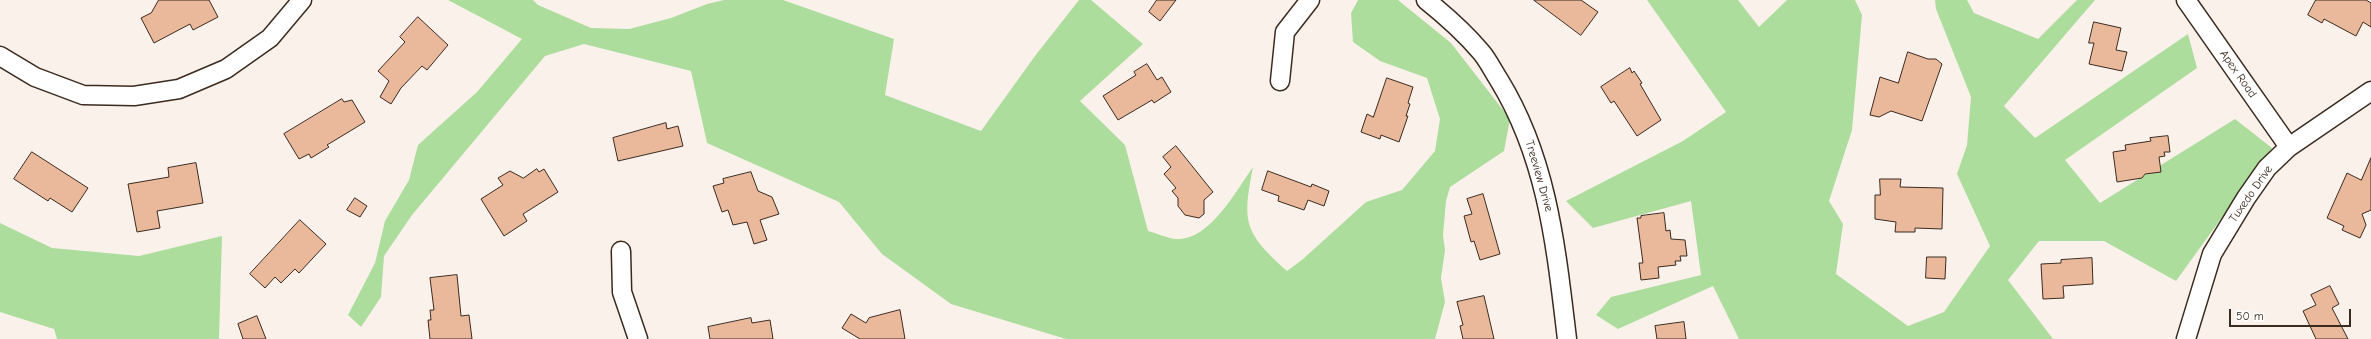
<!DOCTYPE html>
<html>
<head>
<meta charset="utf-8">
<style>
	body { margin:0 }
	#map { position:relative; width:2371px; height:339px; overflow:hidden; background:#fbf1eb; font-family:"Comic Neue",sans-serif }
	canvas { display:block }
	.scale { position:absolute; left:2229px; top:309px; width:122px; height:18px; box-sizing:border-box; border:2px solid #3b2a1e; border-top:0; padding-left:5px; font-size:12px; line-height:14px; white-space:nowrap; color:#3b2a1e; -webkit-text-stroke:3px #fff; paint-order:stroke }
</style>
</head>
<body>
<div id="map">
<canvas width="2371" height="339"></canvas>
<div class="scale">50 m</div>
</div>
<script>
const context = document.querySelector('canvas').getContext('2d');
context.lineJoin = 'round';
function paint(path, color) { context.fillStyle = color; context.fill(path, 'evenodd'); }
function strokePath(path, color, width, dash) { context.strokeStyle = color; context.lineWidth = width; context.lineCap = dash ? 'butt' : 'round'; context.setLineDash(dash || []); context.stroke(path); }
function label(font, color, halo, rows, align = 'center') {
  context.font = font + ' "Comic Neue",sans-serif'; context.lineWidth = 3.5; context.setLineDash([]); context.textBaseline = 'middle'; context.strokeStyle = halo; context.fillStyle = color; for (const [text, x, y, turn = 0] of rows) {
    context.save(); context.translate(x, y); context.rotate((+turn || 0) * Math.PI / 180); context.textAlign = isNaN(turn) ? turn : align; if (halo) context.strokeText(text, 0, 0); context.fillText(text, 0, 0); context.restore();
  }
}
const green = new Path2D(`
	M448,0H533L538,5L591,28L629,29L671,18L707,4L724,0H783L894,39L885,95L981,131L1035,56L1079,0H1091L1143,44L1080,101L1125,145L1148,231C1157,233 1166,238 1175,239C1209,242 1236,191 1253,167C1242,223 1244,232 1287,271L1303,259L1366,202L1402,190L1435,151L1440,119L1427,78L1380,61L1353,42L1351,13L1358,0H1398L1451,43L1510,119L1504,151L1450,187L1446,201L1443,235L1445,250L1441,278L1445,302L1435,339H1066L951,304L882,254L839,202L707,143L691,71L584,44L545,56L412,215L384,256L381,297L361,327L348,315L375,263L385,221L409,180L418,145L477,92L522,39Z
	M1647,0H1738L1759,27L1787,0H1855L1862,15L1852,130L1829,201L1843,224L1836,274L1908,326L1944,312L1990,246L1957,174L1967,145L1971,97L1936,9L1935,0H1967L1974,13L2038,39L2077,0H2095L2004,106L2035,138L2188,34L2197,68L2065,160L2100,203L2235,119L2272,148L2176,281L2104,241H2039L2008,280L2053,339H1739L1713,286L1618,329L1596,315L1611,297L1701,275L1691,201L1593,228L1566,201L1683,141L1726,112Z
	M0,223L52,248L139,256L222,236L219,339H57L54,329L0,312Z`);
const building = new Path2D(`
	M159,0H209L218,17L193,30L190,24L154,43L141,18L151,13Z
	M1157,0H1176L1160,21L1149,12Z
	M1534,0H1581L1598,12L1581,35Z
	M2316,0H2366L2371,3V27L2363,22L2356,36L2324,19L2322,23L2308,15Z
	M418,17L448,45L427,70L422,66L401,88L391,104L380,97L389,81L378,71L405,42L400,37Z
	M2094,22L2121,28L2116,50L2127,52L2122,71L2089,64L2094,43H2089Z
	M1908,52L1928,59H1936L1942,64L1922,121L1891,111L1879,117L1870,115L1880,77L1898,83Z
	M1147,64L1157,80L1162,77L1171,92L1154,103L1152,100L1118,120L1103,96L1136,75L1134,72Z
	M1630,68L1632,73L1634,71L1642,83L1640,84L1661,120L1637,136L1614,101L1611,103L1601,87Z
	M1387,78L1413,87L1408,103L1410,104L1406,116H1408L1399,142L1381,135L1380,139L1361,132L1367,114L1373,117Z
	M342,99L344,102L352,100L365,122L327,145L329,147L311,158L309,154L299,159L284,134Z
	M666,123L667,129L678,126L683,146L618,161L613,138Z
	M2168,136L2170,152H2164L2165,156L2159,157L2161,172L2145,174L2142,178L2117,182L2113,152L2126,150L2125,145L2151,141L2150,138Z
	M1176,146L1213,192L1204,200V214L1199,218L1185,215L1178,206V198L1172,191L1176,188L1164,174L1171,167L1163,157Z
	M32,152L88,188L72,212L50,198L48,201L14,179Z
	M2371,158V210L2362,214L2366,225L2360,238L2342,230L2344,226L2327,218L2347,173L2361,180Z
	M196,163L203,203L157,211L160,228L137,232L128,184L169,177L168,168Z
	M537,169L539,172L544,169L558,192L523,214L527,221L504,236L481,199L503,185L498,178L510,171L523,178Z
	M1268,171L1311,187L1312,184L1329,191L1324,206L1308,200L1304,210L1278,201L1279,196L1262,190Z
	M751,172L758,191L772,197L779,214L760,220L767,240L754,244L747,222L733,225L728,210L722,212L713,186L724,183L723,179Z
	M1880,179H1901L1900,187L1943,188L1942,229L1915,228V232H1895L1896,222L1875,219V195H1880Z
	M1483,194L1500,254L1480,260L1474,241L1471,242L1464,216L1472,214L1467,199Z
	M355,198L367,206L360,217L347,210Z
	M1664,213L1666,231L1670,230L1671,239L1685,240L1687,256H1680L1681,261H1675L1676,265L1658,267L1659,278L1641,280L1639,263H1643L1637,218H1641V216Z
	M300,220L326,244L299,273L295,269L281,283L275,277L265,288L250,274Z
	M1927,257H1946L1945,279L1926,278Z
	M2092,258L2093,284L2063,286L2064,298L2043,299L2041,264L2061,263V260Z
	M457,275L461,316L469,315L472,339H430L428,320H431L430,310H434L430,278Z
	M2330,286L2339,304L2332,308L2348,339H2316L2303,311L2316,305L2311,295Z
	M1484,296L1494,339H1463L1460,326L1463,325L1457,302Z
	M900,310L905,339H860L842,328L851,314L866,323L869,318Z
	M257,316L266,339H243L238,324Z
	M751,318L752,323L770,320L773,339H710L708,327Z
	M1684,322L1686,339H1657L1655,326Z`);
const minor = new Path2D(`
	M1426,0C1446,16 1465,33 1481,52C1488,60 1493,71 1499,80C1548,160 1556,248 1567,339
	M2186,0L2289,147
	M0,56L35,77L83,95L134,96L179,89L226,69L270,38L302,0
	M1280,81L1285,32L1310,0
	M621,251L622,292L638,339
	M2186,339L2212,254L2246,198L2267,168L2289,147L2371,91`);
const streetNames = [
	["Apex Road",2238,74,55],
	["Treeview Drive",1539,176,74],
	["Tuxedo Drive",2251,194,-55]
];
paint(green, '#addd9d');
paint(building, '#eab99b');
strokePath(building, '#3b2a1e', 1);
strokePath(minor, '#3b2a1e', 21);
strokePath(minor, '#fff', 18);
label('12px', '#3b2a1e', '#fff', streetNames);
</script>
</body>
</html>
